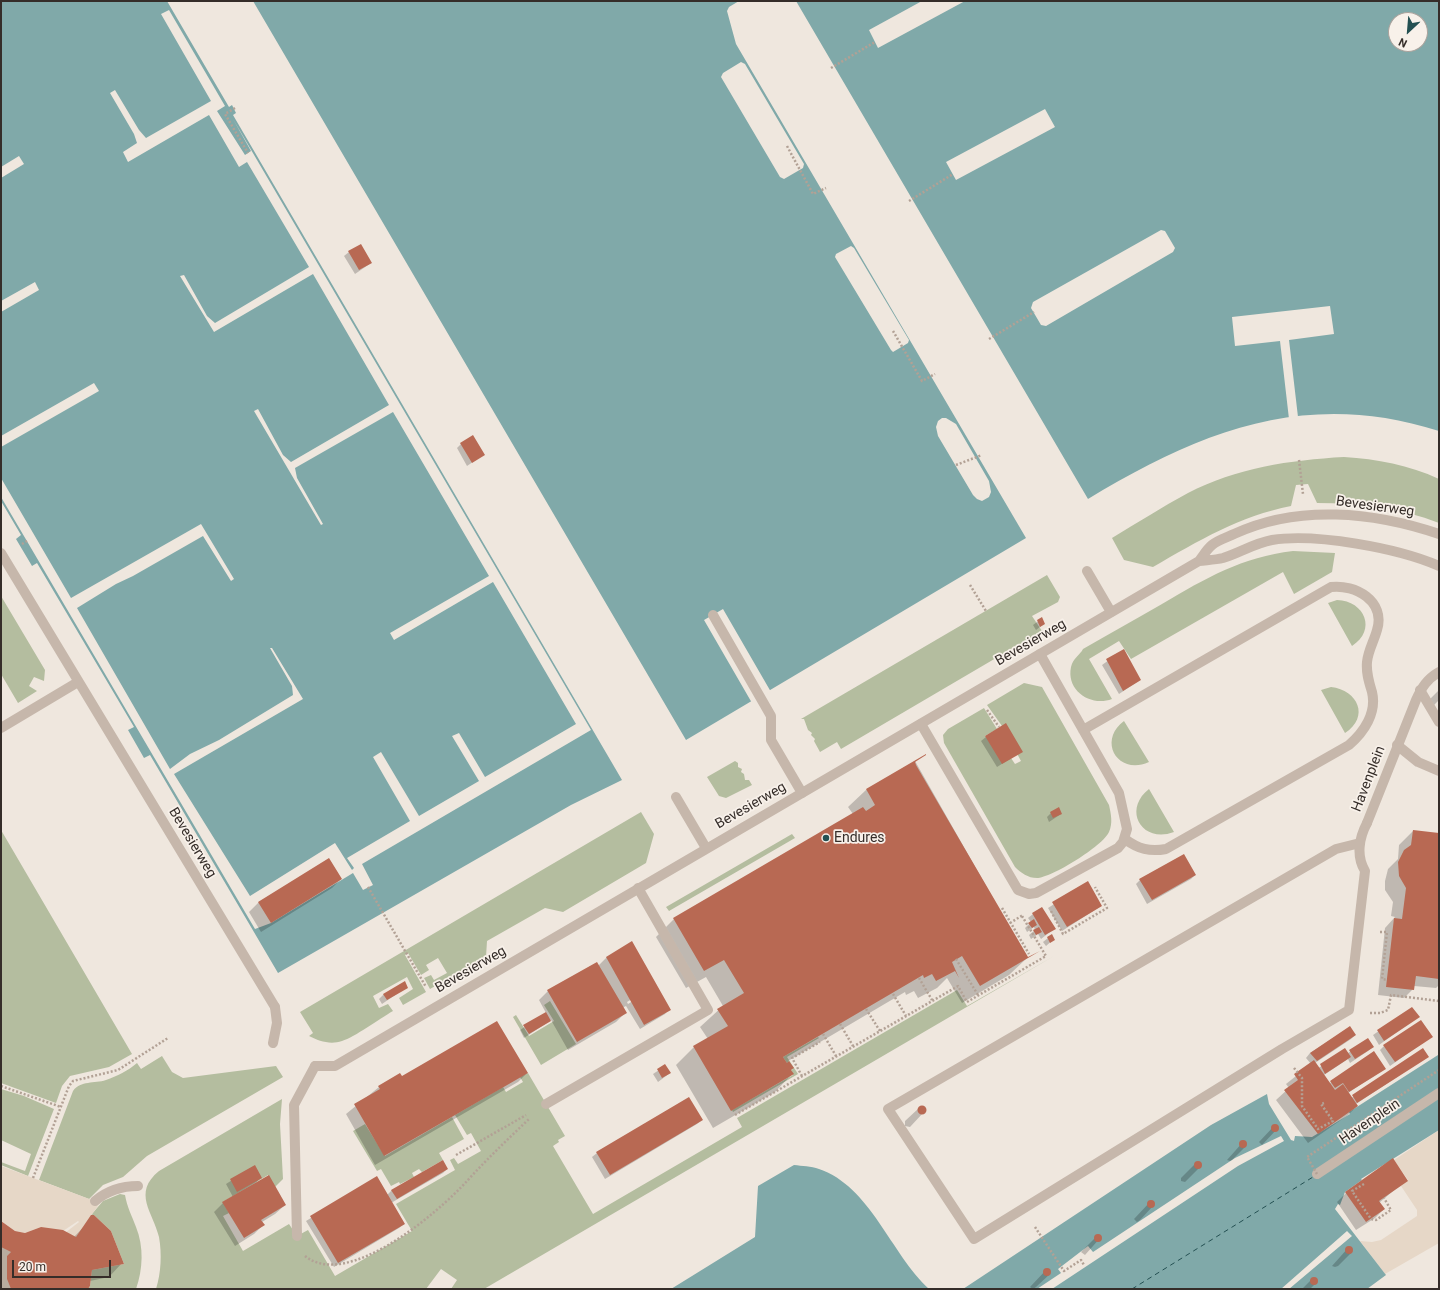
<!DOCTYPE html>
<html>
<head>
<meta charset="utf-8">
<style>
	body { margin:0 }
	#map { position:relative; width:1440px; height:1290px; overflow:hidden; background:#efe7de; font-family:Roboto,sans-serif }
	canvas { display:block }
	.frame { position:absolute; inset:0; border:2px solid #352d29; pointer-events:none }
	.north { position:absolute; left:1388px; top:12px; width:40px; height:40px; box-sizing:border-box; background:#f8f1ea; border:1px solid #aaa39d; border-radius:50%; rotate:206deg; font-size:11px; font-weight:700; line-height:16px; text-align:center; color:#352d29 }
	.north::after { content:''; display:block; margin:auto; width:14px; height:18px; background:#245052; clip-path:polygon(50% 0,100% 100%,50% 72%,0 100%) }
	.scale { position:absolute; left:12px; top:1260px; width:99px; height:18px; box-sizing:border-box; border:2px solid #352d29; border-top:0; padding-left:5px; font-size:12px; line-height:14px; white-space:nowrap; color:#352d29; -webkit-text-stroke:3px #f8f1ea; paint-order:stroke }
</style>
</head>
<body>
<div id="map">
<canvas width="1440" height="1290"></canvas>
<div class="frame"></div>
<div class="north">N</div>
<div class="scale">20 m</div>
</div>
<script>
const context = document.querySelector('canvas').getContext('2d');
context.lineJoin = 'round';
function paint(path, color) { context.fillStyle = color; context.fill(path, 'evenodd'); }
function strokePath(path, color, width, dash) { context.strokeStyle = color; context.lineWidth = width; context.lineCap = dash ? 'butt' : 'round'; context.setLineDash(dash || []); context.stroke(path); }
function label(font, color, halo, rows, align = 'center') {
  context.font = font + ' Roboto,sans-serif'; context.lineWidth = 3.5; context.setLineDash([]); context.textBaseline = 'middle'; context.strokeStyle = halo; context.fillStyle = color; for (const [text, x, y, turn = 0] of rows) {
    context.save(); context.translate(x, y); context.rotate((+turn || 0) * Math.PI / 180); context.textAlign = isNaN(turn) ? turn : align; if (halo) context.strokeText(text, 0, 0); context.fillText(text, 0, 0); context.restore();
  }
}
const green = new Path2D(`
	M1344,457C1377,459 1409,465 1439,479V523C1401,508 1358,503 1317,503L1308,484L1296,485L1291,506C1240,516 1198,541 1153,567L1124,560L1112,538C1137,523 1162,507 1188,493C1236,468 1290,460 1344,457Z
	M1293,551L1335,553L1332,572L1294,594L1283,572L1131,659L1119,641L1089,659L1112,699C1091,707 1066,691 1071,667C1073,658 1080,655 1083,649C1109,634 1136,619 1162,604C1206,578 1242,557 1293,551Z
	M1047,575L1060,597L1058,602L1032,616L1042,631L841,749L837,742L820,752L814,741L815,739L811,735L812,733L808,730L804,719H801Z
	M1,596L45,670L44,681L34,677L29,686L37,691L18,703L1,674Z
	M1337,600C1365,601 1377,630 1352,646L1328,603Z
	M1024,683L1042,687L1109,805C1111,814 1113,823 1109,832C1103,846 1051,878 1037,878C1028,878 1021,873 1015,867L944,743L943,735L948,729L984,708L997,729L985,736L1011,758L1015,764L1021,761L1002,726L987,705Z
	M1331,687C1358,690 1370,717 1345,733L1321,690Z
	M1124,721L1149,762C1118,776 1097,741 1124,721Z
	M735,761L738,763V767L742,769L741,772L744,774L745,780H749L752,785L726,798L719,796L707,777Z
	M1149,789L1174,832C1142,844 1122,810 1149,789Z
	M641,812L654,834L646,863L563,912L545,908L487,941L486,957L430,989L424,978L431,975L434,980L447,973L438,958L426,965L429,970L421,975L408,953L405,955L426,992L403,1005L399,998L413,989L407,977L373,996L379,1008L388,1004L393,1011C379,1019 355,1037 342,1041C330,1045 319,1041 309,1036L313,1033L300,1012Z
	M1,830L132,1054L109,1067L70,1076L62,1086L56,1103L1,1083Z
	M792,834L795,838L669,911L666,907Z
	M1054,956L484,1289H451L457,1280L441,1269L426,1289H156C161,1273 162,1254 159,1237C153,1212 132,1193 159,1171L282,1099L280,1124L283,1179L275,1187L268,1175L223,1202L229,1213L223,1216L243,1251L289,1224L297,1236L308,1230L335,1276L412,1231L396,1204L455,1170L450,1160L454,1158L458,1164L481,1151L471,1133L467,1135L455,1115L503,1087L506,1092L523,1082L520,1077L528,1073L565,1136L558,1140L559,1142L553,1146L593,1214L742,1127L737,1118L957,990L967,1006Z
	M550,1001L576,1044L541,1065L513,1017L516,1015L529,1036L554,1021L544,1005Z
	M818,1037L819,1038L787,1057L798,1074L733,1112L732,1110L793,1075L791,1070L793,1069L789,1062L787,1063L783,1057Z
	M162,1056L172,1072L183,1078L276,1066L283,1077L147,1156L123,1177L103,1185L89,1199L39,1180L73,1091C81,1080 94,1084 106,1080C117,1076 128,1071 137,1063L141,1069Z
	M1,1089L24,1096L54,1109L28,1176L1,1165V1162L25,1171L31,1154L1,1140Z
	M452,1117L464,1139L439,1153L443,1160L422,1172L419,1169L412,1173L414,1177L400,1184L399,1182L391,1186L381,1169L377,1171L353,1131L365,1124L385,1156Z
	M120,1194L125,1195C127,1207 132,1216 136,1227C144,1247 143,1269 136,1289H88L90,1286L92,1270L124,1264L111,1231L94,1215H91L103,1201Z`);
const plaza = new Path2D(`
	M1439,1130V1243L1385,1274L1360,1241L1372,1242L1381,1240L1417,1216V1210L1401,1186L1408,1180L1394,1160Z
	M1,1166L100,1203L76,1237L65,1233L79,1222L78,1221L60,1233L42,1239L41,1227L25,1233L15,1231L1,1221Z
	M1,1247L11,1252L7,1256V1279L11,1289H1Z`);
const water = new Path2D(`
	M1,1H167L229,107L232,105L236,113L233,115L622,780L571,805L278,973L150,755L144,758L128,730L134,727L37,563L32,566L16,539L21,535L1,501Z
	M253,1H739L729,7L727,11L736,44L1026,538L686,740Z
	M796,1H1439V431C1307,389 1202,430 1088,499ZM1396,20H1420V44H1396Z
	M1438,1055L1439,1130L1361,1179L1362,1180L1345,1192L1340,1205L1338,1204L1335,1209L1386,1275L1367,1289H963L1211,1125L1267,1094L1269,1104L1291,1140L1294,1141L1295,1136L1312,1137L1350,1114L1349,1112Z
	M794,1165C802,1166 811,1166 819,1169C870,1186 891,1254 929,1289H671L755,1237L758,1186Z`);
const pier = new Path2D(`
	M922,1H965L878,48L869,30Z
	M169,10L225,106L217,111L245,155L251,151L233,119L591,730L362,864L373,885L363,890L353,873L271,923L255,929L1,497V478L71,598L201,524L234,579L231,581L203,536L133,576L116,584L77,608L170,769L190,754L219,740L293,695L292,686L270,648H272L303,699L174,774L250,896L335,843L352,870L354,868L347,858L410,821L373,757L381,752L419,816L479,781L452,736L459,733L485,777L576,724L493,582L394,640L390,633L489,576L393,412L295,468L297,478L323,524L321,525L254,411L258,409L283,455L291,462L389,405L313,274L214,332L180,276L184,275L207,316L215,323L309,267L247,162L239,167L209,115L128,162L123,152L137,143L134,134L110,93L115,90L139,130L146,138L211,101L161,14Z
	M741,62L745,64L804,164L803,168L784,179L780,177L721,77L723,73Z
	M1045,109L1055,127L956,180L946,162Z
	M19,156L24,164L1,178V167Z
	M1161,230L1165,231L1175,248L1173,252L1046,326L1041,325L1031,308L1033,302Z
	M851,246L854,248L909,340L908,343L893,352L891,350L835,257L836,254Z
	M35,282L39,290L1,312V301Z
	M1330,306L1334,334L1289,340L1298,417L1289,419L1280,341L1235,346L1232,317Z
	M94,383L99,391L1,447V436Z
	M942,418H946L956,424L989,481L991,492L989,497L982,501L977,499L973,495L938,436L936,427L938,421Z
	M723,609L771,692L752,703L704,620Z
	M1281,1136L1284,1141L1238,1166L1052,1289H1037L1061,1273L1058,1269L1088,1246L1093,1252L1235,1158Z
	M1347,1231L1352,1236L1289,1289H1281Z`);
const shadow = new Path2D(`
	M349,252L371,263L355,274L344,256Z
	M461,444L483,455L467,466L457,448Z
	M1041,619L1044,624L1036,630L1033,625Z
	M1123,650L1140,680L1119,694L1102,665Z
	M1439,690V700L1432,707L1427,702Z
	M986,737L1021,752L997,767L981,741Z
	M915,761L1027,958L1009,975L962,1003L947,978L937,988L918,998L914,991L906,995L905,992L788,1061L792,1068L790,1071L792,1074L775,1092L713,1128L676,1065L694,1047L708,1039L700,1027L723,1006L706,977L686,988L656,937L674,919L853,814L848,807L866,790Z
	M1051,813L1061,814L1049,822L1047,817Z
	M1413,831L1439,834V985L1436,988L1414,986L1413,989L1404,998L1378,995L1385,928L1395,917L1391,916L1393,902L1385,890V881L1388,869L1398,859L1399,845Z
	M329,859L341,879L332,888L261,932L249,912L258,903Z
	M1195,875L1191,879L1147,904L1136,884L1140,880Z
	M1087,883L1101,906L1062,931L1048,908Z
	M1033,914L1054,929L1041,939L1038,934L1031,939L1029,935L1035,930L1034,927L1027,932L1025,928L1031,922L1028,918Z
	M1048,938L1054,939L1046,946L1043,942Z
	M632,943L669,1009L665,1014L640,1029L626,1006L622,1008L625,1013L616,1022L568,1050L551,1020L524,1038L520,1030L546,1013L539,1000L548,991L596,963L598,966L607,957ZM647,990V992L628,1004L627,1002Z
	M407,987L382,1004L379,999L384,994Z
	M1412,1008L1418,1017L1379,1045L1373,1035Z
	M1350,1027L1355,1035L1351,1039L1315,1063L1318,1068L1348,1053L1367,1040L1372,1047L1368,1051L1350,1063L1348,1059L1324,1075L1329,1083L1384,1069L1348,1093L1351,1098L1427,1057L1356,1104L1357,1106L1348,1115L1308,1143L1276,1100L1289,1088L1286,1084L1311,1064L1306,1058L1310,1053Z
	M1431,1037L1390,1066L1380,1050L1384,1046Z
	M665,1066L670,1073L658,1082L653,1074Z
	M527,1073L518,1082L375,1165L346,1114L379,1087L400,1075L401,1077Z
	M923,1107L925,1109L923,1113L910,1127L905,1126V1121L919,1108Z
	M702,1120L697,1124L605,1179L592,1157L597,1153Z
	M1275,1125L1278,1128L1262,1145L1259,1142Z
	M1243,1142L1246,1143V1146L1232,1160L1230,1161L1227,1160Z
	M1392,1159L1406,1180L1379,1203L1384,1209L1375,1218L1356,1230L1337,1202L1346,1193Z
	M1197,1162L1201,1165L1199,1168L1185,1182L1181,1181V1178Z
	M254,1166L261,1177L255,1184L285,1205L275,1214L262,1222L263,1225L254,1234L235,1246L214,1212L223,1203L233,1197L226,1184Z
	M447,1169L443,1173L391,1203L404,1224L399,1228L334,1267L306,1221L376,1178L387,1195L392,1190Z
	M1150,1202L1154,1203L1153,1206L1140,1220L1137,1222L1134,1219Z
	M94,1216L110,1232L123,1262L109,1277L90,1281L87,1289H1V1223L14,1232L25,1234L74,1237Z
	M1098,1235L1101,1237L1085,1255L1081,1252Z
	M1348,1248L1352,1249V1252L1338,1266L1335,1267L1332,1266Z
	M1047,1269L1050,1271V1274L1036,1287L1033,1289L1030,1287Z
	M1313,1278L1316,1280V1283L1310,1289H1302Z`);
const ferry = new Path2D(`
	M1132,1289L1313,1177`);
const building = new Path2D(`
	M361,244L372,263L359,270L348,251Z
	M473,435L485,455L472,463L460,443Z
	M1042,617L1045,624L1040,627L1037,620Z
	M1124,649L1141,680L1123,691L1106,659Z
	M1006,723L1023,752L1002,764L985,736Z
	M926,754V755L915,762L916,765L1028,957L1040,951L980,986L962,956L952,962L959,978L955,971L936,981L932,974L924,978L923,975L783,1057L787,1063L789,1061L794,1068L791,1070L794,1074L731,1111L693,1046L728,1026L717,1009L744,993L724,960L704,971L673,918L863,807L866,811L875,805L866,789Z
	M1059,807L1062,814L1053,818L1050,812Z
	M1413,830L1439,833V979L1416,976L1414,990L1386,987L1394,918L1402,919L1406,888L1399,876L1398,862L1404,850L1411,845Z
	M1184,854L1196,875L1152,900L1139,879Z
	M329,858L342,879L271,923L258,902Z
	M1088,881L1102,906L1067,927L1052,902Z
	M1042,907L1056,929L1045,935L1032,913Z
	M1034,919L1037,925L1032,928L1028,923Z
	M1039,927L1042,932L1036,935L1033,930Z
	M1052,934L1055,940L1050,943L1047,937Z
	M632,941L671,1010L644,1025L606,957Z
	M597,962L627,1013L577,1042L547,990Z
	M405,981L408,988L387,1000L383,994Z
	M1412,1007L1420,1017L1384,1041L1377,1030Z
	M546,1012L551,1021L529,1034L523,1025Z
	M1421,1020L1433,1037L1395,1062L1383,1045Z
	M497,1021L528,1073L384,1156L354,1104L380,1089L378,1086L400,1073L402,1076Z
	M1350,1026L1356,1035L1317,1061L1310,1053Z
	M1368,1038L1374,1047L1355,1059L1349,1050Z
	M1345,1048L1351,1057L1325,1074L1320,1064Z
	M1423,1048L1429,1057L1357,1103L1352,1095Z
	M1374,1051L1386,1069L1349,1092L1343,1083L1335,1088L1330,1081Z
	M1314,1060L1335,1090L1343,1084L1358,1106L1318,1134L1284,1090L1298,1080L1294,1074Z
	M665,1064L671,1073L662,1078L657,1069Z
	M689,1097L703,1120L610,1175L596,1152Z
	M917.5 1110a4.5 4.5 0 1 1 9 0a4.5 4.5 0 1 1-9 0Z
	M1271 1128a4 4 0 1 1 8 0a4 4 0 1 1-8 0Z
	M1239 1144a4 4 0 1 1 8 0a4 4 0 1 1-8 0Z
	M1393,1158L1408,1181L1379,1201L1385,1209L1366,1222L1345,1192Z
	M443,1160L448,1169L397,1199L391,1190Z
	M1194 1165a4 4 0 1 1 8 0a4 4 0 1 1-8 0Z
	M255,1165L262,1178L237,1192L230,1179Z
	M269,1175L286,1205L261,1220L265,1225L244,1238L222,1202Z
	M377,1176L405,1224L338,1263L310,1216Z
	M1147 1204a4 4 0 1 1 8 0a4 4 0 1 1-8 0Z
	M91,1215H94L111,1231L124,1264L92,1270L90,1286L88,1289H11L7,1279V1256L11,1252L1,1247V1221L15,1231L25,1233L41,1227L63,1230L76,1237Z
	M1094 1238a4 4 0 1 1 8 0a4 4 0 1 1-8 0Z
	M1345 1250a4 4 0 1 1 8 0a4 4 0 1 1-8 0Z
	M1043 1272a4 4 0 1 1 8 0a4 4 0 1 1-8 0Z
	M1310 1281a4 4 0 1 1 8 0a4 4 0 1 1-8 0Z`);
const path = new Path2D(`
	M831,68L875,42
	M235,108L225,114L248,153
	M787,146L813,194L826,188
	M909,201L953,174
	M893,331L922,381L935,374
	M989,339L1034,312
	M1299,460L1303,494
	M956,465L982,455
	M22,544L27,541
	M970,585L986,611
	M987,710L999,727
	M368,887L426,987
	M1002,908L1029,954
	M1051,911L1063,934L1107,908L1095,887
	M1010,923L1023,915
	M1380,932H1387L1382,979L1387,980
	M956,959L978,995
	M919,978L932,1000
	M893,994L906,1016
	M866,1009L880,1031
	M1370,1013H1380L1388,1010L1391,995L1439,1001
	M840,1024L853,1046
	M823,1034L836,1056
	M1294,1068L1302,1078V1106L1318,1129L1333,1121L1321,1104L1324,1103
	M802,1076L792,1058L820,1042
	M1,1086L61,1107
	M735,1115L958,986L967,1002L1046,956L1022,916
	M456,1155L526,1115
	M33,1178L69,1086L73,1081L118,1070L168,1038
	M1364,1184L1352,1191L1371,1219L1376,1220L1391,1210L1384,1198
	M1035,1227L1064,1271L1081,1260L1084,1265
	M305,1256C347,1290 437,1214 467,1181C487,1159 508,1139 529,1119`);
const lane = new Path2D(`
	M1,553L275,1007
	M1087,571L1111,612
	M713,615L771,716V740L802,793
	M1420,690L1439,722
	M921,724L1018,890L1029,894L1036,893L1118,848L1123,842L1127,829L1119,793L1040,654
	M1083,730L1331,587C1355,584 1386,601 1377,630C1374,641 1368,651 1367,662C1366,673 1369,682 1372,692C1377,713 1364,732 1349,745L1166,849C1150,852 1138,849 1125,839
	M1397,745L1418,762L1439,771
	M676,797L706,848
	M1360,843L1336,849L888,1109L974,1239L1282,1049L1349,1010L1365,871C1356,856 1359,838 1367,823
	M546,1104L708,1010L638,888
	M1317,1174L1439,1093
	M297,1236L294,1105L315,1066`);
const street = new Path2D(`
	M1199,561C1207,560 1215,560 1223,558C1239,553 1255,543 1272,540C1315,533 1398,548 1439,566
	M1,728L78,682
	M1367,823L1416,700C1422,687 1427,679 1439,672
	M273,1043L277,1023L275,1007
	M315,1066H335L1199,561C1203,556 1207,549 1212,545C1218,540 1228,537 1234,534C1298,504 1374,512 1439,534
	M95,1201C108,1190 121,1186 138,1186`);
const pathBridge = new Path2D(`
	M1317,1174L1307,1157L1439,1070`);
const markers = [
	[826,838,4,"#245052"]
];
const streetNames = [
	["Bevesierweg",1375,507,8],
	["Bevesierweg",1031,643,-30],
	["Havenplein",1369,779,-69],
	["Bevesierweg",751,806,-30],
	["Bevesierweg",192,843,59],
	["Bevesierweg",471,970,-30],
	["Havenplein",1370,1122,-34]
];
const poiNames = [
	["Endures",834,838]
];
paint(green, '#b4bd9f');
paint(plaza, '#e6d7c7');
paint(water, '#80a9a9');
paint(pier, '#efe7de');
paint(shadow, '#0003');
strokePath(ferry, '#245052', 1, [5, 4]);
paint(building, '#b86953');
strokePath(path, '#b2a195', 2.5, [2, 2]);
strokePath(lane, '#c6b7ab', 10);
strokePath(street, '#c6b7ab', 10);
strokePath(pathBridge, '#b2a195', 2.5, [2, 2]);
for (const [x, y, r, color] of markers) { const dot = new Path2D(); dot.arc(x, y, r, 0, 2 * Math.PI); context.fillStyle = color; context.fill(dot); strokePath(dot, '#f8f1ea', 1.5); }
label('14px', '#352d29', '#f8f1ea', streetNames);
label('14px', '#352d29', '#f8f1ea', poiNames, 'left');
</script>
</body>
</html>
